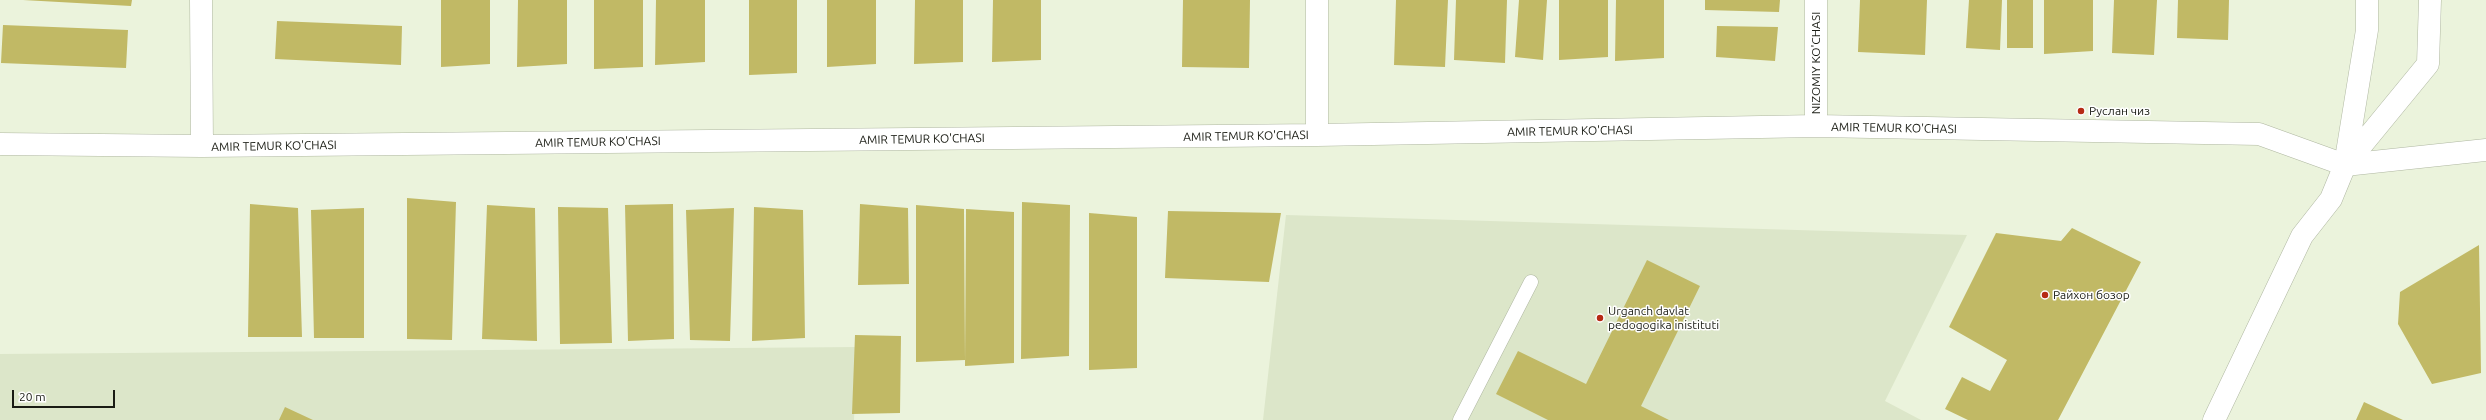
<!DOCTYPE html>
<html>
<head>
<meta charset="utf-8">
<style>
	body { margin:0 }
	#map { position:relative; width:2486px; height:420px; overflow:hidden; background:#ebf3dc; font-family:Ubuntu,sans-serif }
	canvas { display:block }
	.scale { position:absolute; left:12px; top:390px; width:103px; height:18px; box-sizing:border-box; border:2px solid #1a1c14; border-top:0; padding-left:5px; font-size:12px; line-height:14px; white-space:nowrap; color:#1a1c14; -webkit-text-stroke:3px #fff; paint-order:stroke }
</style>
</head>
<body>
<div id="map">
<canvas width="2486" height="420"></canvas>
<div class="scale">20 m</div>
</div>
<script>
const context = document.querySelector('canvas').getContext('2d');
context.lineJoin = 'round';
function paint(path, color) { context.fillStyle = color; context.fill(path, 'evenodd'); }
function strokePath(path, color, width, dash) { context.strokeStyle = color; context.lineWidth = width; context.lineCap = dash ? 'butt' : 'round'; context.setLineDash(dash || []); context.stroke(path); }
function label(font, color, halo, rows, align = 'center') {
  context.font = font + ' Ubuntu,sans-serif'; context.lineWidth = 3; context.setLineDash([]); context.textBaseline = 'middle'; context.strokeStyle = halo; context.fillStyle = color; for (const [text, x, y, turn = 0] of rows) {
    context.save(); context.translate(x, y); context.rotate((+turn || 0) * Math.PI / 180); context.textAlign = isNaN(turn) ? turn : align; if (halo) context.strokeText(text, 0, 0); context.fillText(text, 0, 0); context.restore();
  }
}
const built = new Path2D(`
	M1286,215L1967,235L1885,401L1921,420H1263Z
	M857,347L854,420H0V354Z`);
const building = new Path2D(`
	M23,0H132L131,6Z
	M441,0H490V64L441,67Z
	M518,0H567V64L517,67Z
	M594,0H643V67L594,69Z
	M656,0H705V62L655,65Z
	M749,0H797V73L749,75Z
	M827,0H876V64L827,67Z
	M915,0H963V62L914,64Z
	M993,0H1041V60L992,62Z
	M1183,0H1250L1249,68L1182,67Z
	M1396,0H1448L1445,67L1394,65Z
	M1456,0H1507L1505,63L1454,60Z
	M1519,0H1547L1543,60L1515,57Z
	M1559,0H1608V57L1559,60Z
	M1616,0H1664V58L1615,61Z
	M1705,0H1780L1779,12L1705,10Z
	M1860,0H1927L1925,55L1858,52Z
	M1969,0H2002L2000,50L1966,48Z
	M2007,0H2033V48H2007Z
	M2044,0H2093V51L2044,54Z
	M2114,0H2157L2154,55L2112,53Z
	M2178,0H2229L2228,40L2177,38Z
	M277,21L402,26L401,65L275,59Z
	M3,25L128,30L126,68L1,63Z
	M1717,26L1778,27L1775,61L1716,57Z
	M407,198L456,202L452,340L407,339Z
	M1022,202L1070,205L1069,356L1021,359Z
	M250,204L298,208L302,337H248Z
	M673,204L674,339L628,341L625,205Z
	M860,204L908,208L909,284L858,285Z
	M487,205L535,208L537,341L482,339Z
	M916,205L964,209L965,360L916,362Z
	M558,207L608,208L612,343L560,344Z
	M754,207L803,210L805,338L752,341Z
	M364,208V338H314L311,210Z
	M734,208L730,341L690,340L686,210Z
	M966,209L1014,212V363L965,366Z
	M1168,211L1281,213L1269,282L1165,278Z
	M1089,213L1137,217V368L1089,370Z
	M2072,228L2141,262L2058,420H1968L1945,409L1962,377L1990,391L2007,360L1949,327L1996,233L2061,241Z
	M2479,245L2481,373L2432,384L2398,324L2400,292Z
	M1647,260L1700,286L1641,406L1669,420H1548L1496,394L1518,351L1586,384Z
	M855,335L901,336L900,413L852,414Z
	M2364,402L2403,420H2356Z
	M285,407L313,420H279Z`);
const lane = new Path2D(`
	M1460,420L1531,282`);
const street = new Path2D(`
	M201,0L202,146
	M1816,126V0
	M1317,135V0
	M0,144L202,146L1317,135L1816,126L2259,134L2345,165`);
const secondary = new Path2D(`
	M2345,165L2486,150`);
const primary = new Path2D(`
	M2346,164L2428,64L2430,0
	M2214,420L2302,236L2331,199L2345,165L2367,30V0`);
const markers = [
	[2081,111,4,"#b62a14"],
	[2045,295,4,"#b62a14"],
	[1600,318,4,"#b62a14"]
];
const streetNames = [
	["NIZOMIY KO'CHASI",1816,63,-90],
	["AMIR TEMUR KO'CHASI",1894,128,1],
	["AMIR TEMUR KO'CHASI",1570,131,-1],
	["AMIR TEMUR KO'CHASI",1246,136,-1],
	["AMIR TEMUR KO'CHASI",922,139,-1],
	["AMIR TEMUR KO'CHASI",598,142,-1],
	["AMIR TEMUR KO'CHASI",274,146,-1]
];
const poiNames = [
	["Руслан чиз",2089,111],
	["Райхон бозор",2053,295],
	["Urganch davlat",1608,311],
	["pedogogika inistituti",1608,325]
];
paint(built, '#dce6c9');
paint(building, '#c1b965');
strokePath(lane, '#afb7a1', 15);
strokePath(street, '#afb7a1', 23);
strokePath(secondary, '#afb7a1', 23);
strokePath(primary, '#afb7a1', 23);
strokePath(lane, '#fff', 14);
strokePath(street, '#fff', 22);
strokePath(secondary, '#fff', 22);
strokePath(primary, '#fff', 22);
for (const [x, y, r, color] of markers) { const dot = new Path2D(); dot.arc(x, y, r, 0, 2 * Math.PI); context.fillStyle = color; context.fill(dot); strokePath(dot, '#fff', 1.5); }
label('12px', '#1a1c14', '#fff', streetNames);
label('12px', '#1a1c14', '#fff', poiNames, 'left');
</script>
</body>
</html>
